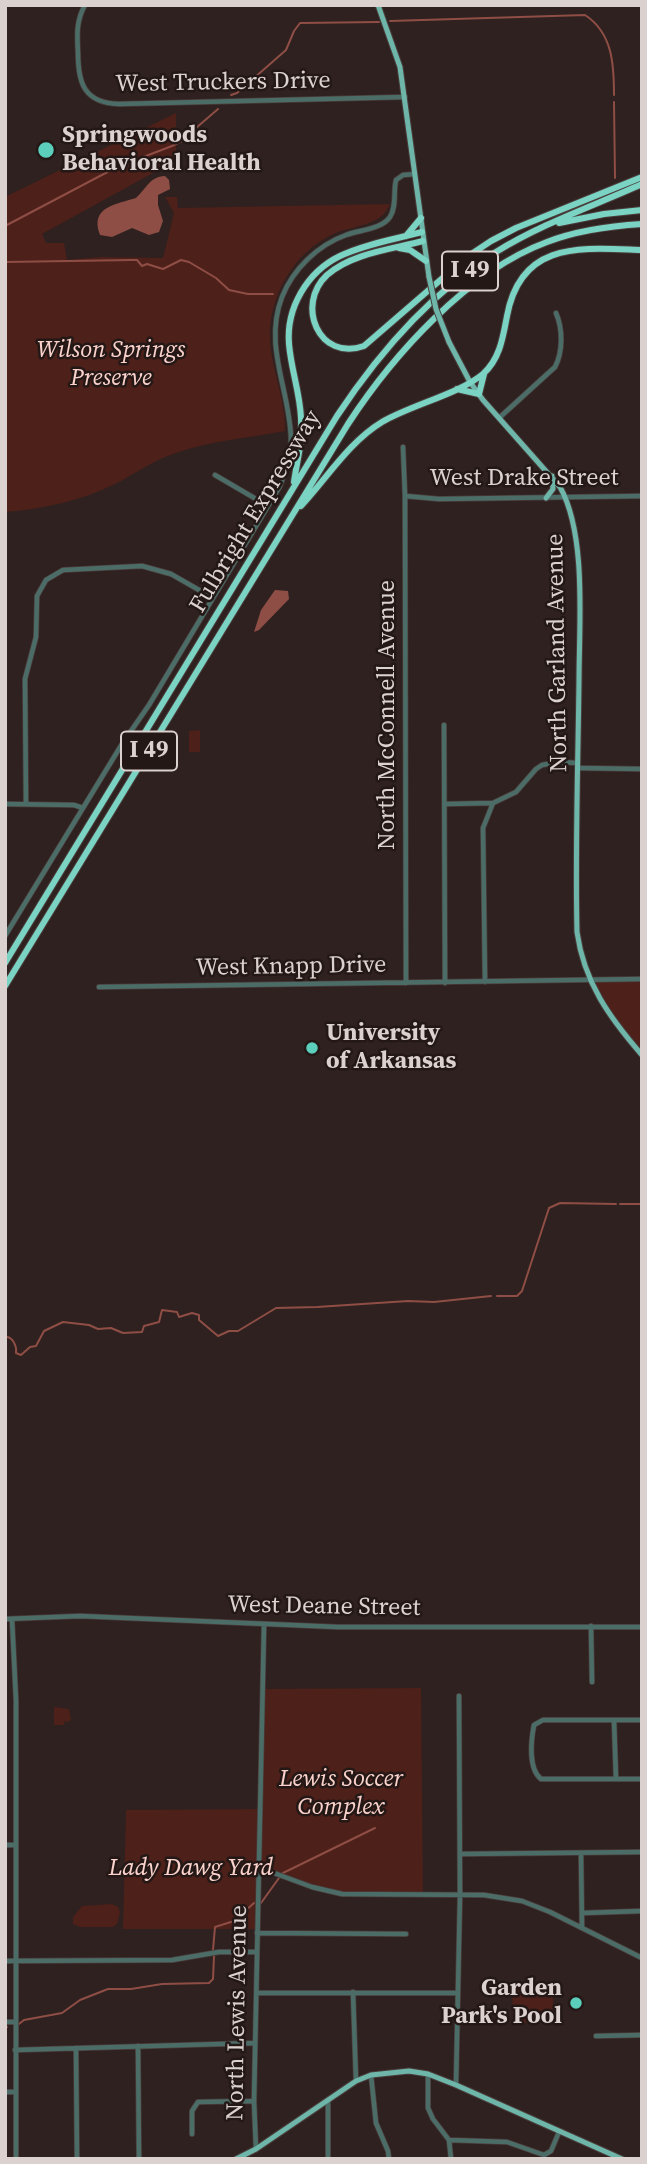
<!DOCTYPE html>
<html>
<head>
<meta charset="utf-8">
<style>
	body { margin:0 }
	#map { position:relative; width:647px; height:2164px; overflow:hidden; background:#2e211f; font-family:"Source Serif 4",serif }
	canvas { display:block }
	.frame { position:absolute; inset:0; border:7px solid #dbd2d0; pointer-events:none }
</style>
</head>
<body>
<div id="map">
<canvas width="647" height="2164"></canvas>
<div class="frame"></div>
</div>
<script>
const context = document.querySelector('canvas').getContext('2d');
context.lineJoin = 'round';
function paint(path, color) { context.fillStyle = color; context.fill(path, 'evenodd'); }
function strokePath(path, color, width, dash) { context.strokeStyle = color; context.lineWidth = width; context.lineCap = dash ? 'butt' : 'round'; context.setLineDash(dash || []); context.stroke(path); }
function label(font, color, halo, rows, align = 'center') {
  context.font = font + ' "Source Serif 4",serif'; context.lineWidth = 5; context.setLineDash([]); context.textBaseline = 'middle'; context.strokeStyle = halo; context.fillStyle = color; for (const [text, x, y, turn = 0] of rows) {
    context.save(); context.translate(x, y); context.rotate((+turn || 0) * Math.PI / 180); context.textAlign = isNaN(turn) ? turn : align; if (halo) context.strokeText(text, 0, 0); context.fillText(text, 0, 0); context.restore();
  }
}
const green = new Path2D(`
	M176,113V169H166L153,173L42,234L46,243H64L67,260L102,257L163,258L174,213L165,197H177L178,208L390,204C382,226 355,225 336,233C301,248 277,282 271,320C265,358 286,393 285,431C248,438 208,441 173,454C152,461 135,474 115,484C80,501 44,509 5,512V197Z
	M200,730V752H189V731Z
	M593,982H642V1052L619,1025Z
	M421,1688L423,1895L342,1894L258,1870L257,1929H123L126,1810L259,1809L262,1689Z
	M54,1707L69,1709L71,1719L69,1722L65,1721L64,1725H54Z
	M112,1904L118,1907L120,1912L117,1924L113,1927H80L73,1924V1917L82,1906Z
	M512,1983H553V2022L513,2023Z`);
const water = new Path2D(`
	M165,176L169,180L170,189L158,195V205L163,221L159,232L149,235L132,228L112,237L100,235C89,206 118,204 136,198C147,188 149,177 165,176Z
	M275,590L288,591L289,599L259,630L254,632L261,610Z`);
const stream = new Path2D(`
	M390,21L585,15C613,33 614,66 614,95
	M231,95L237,93L286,50L294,31L300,23L379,22
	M614,102L615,178
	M196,128L218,109
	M5,226L117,167L172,146L184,140
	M5,262L132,260H137L142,266L147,264L163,269L181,260L189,262L216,278L229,290L248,294H273
	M620,1204H642
	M497,1296H517L522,1291L549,1208L560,1203L616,1204
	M5,1337C13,1336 17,1347 16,1353L21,1355L30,1347L36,1346L44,1331L63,1322L89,1325L98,1329L111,1328L123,1333L142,1332L144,1326L159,1322L162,1310L177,1312L179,1317L192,1313L199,1315V1320L218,1336L229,1331H238L276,1308L317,1307L408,1301L434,1302L491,1296
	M283,1873L375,1828
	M261,1903L279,1878
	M213,1950L215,1927L234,1921L254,1903
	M19,2024L24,2020L62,2013L80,2000L108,1989H131L162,1984L209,1983L213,1979L214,1956
	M5,2027H7`);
const minor = new Path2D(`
	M85,5C76,21 77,35 78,53C78,83 84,103 119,104L405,97
	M499,418L555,367C563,352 563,329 556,313
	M403,447L405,496L406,983
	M215,475L268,506
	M405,496L439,499L642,496
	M444,725L445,983
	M578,768L642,769
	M5,804L74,805L83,808
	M26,804L25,679L36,637L37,596L46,580L63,570L142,566L171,574L213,598
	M445,804L493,803L516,792L536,769L542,765L558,762L578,763
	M5,936L122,744L149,705L280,486C286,471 291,456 291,439C290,390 263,346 282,297C293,269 318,245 346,235C360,230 382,229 390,217C397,206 393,192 396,180L403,175L415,174
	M485,982L483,828L493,803
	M99,987L642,979
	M5,1619L80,1616L338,1627H642
	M12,1619L16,1700V2159
	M591,1626L592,1682
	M614,1720L616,1779
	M642,1720H543L534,1725C531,1740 528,1769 541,1779H642
	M5,1845H15
	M581,1853L582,1928
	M460,1854L642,1852
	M258,1870L274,1873L312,1887L342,1894L484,1895L522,1901L550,1912L642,1958
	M582,1913L642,1911
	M257,1933L406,1934
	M5,1961L172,1960L219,1952H257
	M353,1992L356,2081
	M257,1993H458
	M5,2022H15
	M596,2036L642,2035
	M138,2046L139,2159
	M76,2048L77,2159
	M15,2050L255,2043
	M428,2074V2108L433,2119L449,2140L451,2159
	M371,2075L376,2123L388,2151L389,2159
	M456,2085L460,1895L459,1696
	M5,2092H15
	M328,2101V2159
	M192,2134V2111L198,2102L254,2101
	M449,2140L507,2142L544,2155L551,2151L559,2132
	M256,2149L254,2101L264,1625`);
const major = new Path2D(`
	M378,5L400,67L429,277
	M449,342L470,382L483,400L560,487C587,535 579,625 579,681C578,765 575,848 577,932C584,982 609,1017 642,1055
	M546,498L553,489L552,476
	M236,2159L256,2149L356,2081L371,2075L409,2071L428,2074L456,2085L622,2159`);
const highway = new Path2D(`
	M559,223L604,214L642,210
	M406,236L421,218
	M423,241C393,249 352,253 327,275C295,305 319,362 364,346L467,257L491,241L516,228L642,177
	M399,248L410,250L426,261
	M457,389L479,394L484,374
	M294,482C297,461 303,440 301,418C300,393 291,369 289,344C286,308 307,272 340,256C365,244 396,239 422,232
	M301,506C327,478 349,442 382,422C411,405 459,394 483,374C500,359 503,337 507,316C521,240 582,248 642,250
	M5,963L337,416C378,354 432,292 496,252C541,224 593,206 642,184
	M5,986L348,424C393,355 468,271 547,242C578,230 609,226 642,224`);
const majorBridge = new Path2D(`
	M429,277L436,309L449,342`);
const markers = [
	[46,150,9,"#5bcebc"],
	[312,1048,7,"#5bcebc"],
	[576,2003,7,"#5bcebc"]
];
const shields = [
	[470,271,56],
	[149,751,56]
];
const shieldNames = [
	["I 49",470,271],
	["I 49",149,751]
];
const streetNames = [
	["West Truckers Drive",223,83,-1],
	["West Drake Street",524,479],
	["Fulbright Expressway",256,512,-59],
	["North Garland Avenue",558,653,-91],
	["North McConnell Avenue",388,715,-90],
	["West Knapp Drive",291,967,-1],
	["West Deane Street",324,1607,1],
	["North Lewis Avenue",238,2013,-89]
];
const poiNames = [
	["Springwoods",62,136],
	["Behavioral Health",62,164],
	["University",326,1034],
	["of Arkansas",326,1062],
	["Garden",562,1989,"right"],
	["Park's Pool",562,2017,"right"]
];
const parkNames = [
	["Wilson Springs",111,351],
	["Preserve",111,379],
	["Lewis Soccer",341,1780],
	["Complex",341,1808],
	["Lady Dawg Yard",191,1869]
];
paint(green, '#4d201a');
paint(water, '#8f4e45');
strokePath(stream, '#8f4e45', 2);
strokePath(minor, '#4a3d3b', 6);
strokePath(major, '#4a3d3b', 7);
strokePath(highway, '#4a3d3b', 8);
strokePath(minor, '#4c6d67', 4.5);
strokePath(major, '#6db6a9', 5);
strokePath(highway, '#7ad3c3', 6);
strokePath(majorBridge, '#4a3d3b', 7, []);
strokePath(majorBridge, '#6db6a9', 5);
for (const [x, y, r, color] of markers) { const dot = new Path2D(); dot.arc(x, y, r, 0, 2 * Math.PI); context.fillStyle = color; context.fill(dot); strokePath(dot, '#241816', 2.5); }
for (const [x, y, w] of shields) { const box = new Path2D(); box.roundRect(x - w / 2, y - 19.5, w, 39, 5); context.fillStyle = '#241816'; context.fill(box); strokePath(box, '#dbd2d0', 2); }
label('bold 23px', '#dbd2d0', null, shieldNames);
label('24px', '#dbd2d0', '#241816', streetNames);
label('bold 24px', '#dbd2d0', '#241816', poiNames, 'left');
label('italic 24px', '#fcd3cc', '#241816', parkNames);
</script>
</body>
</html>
